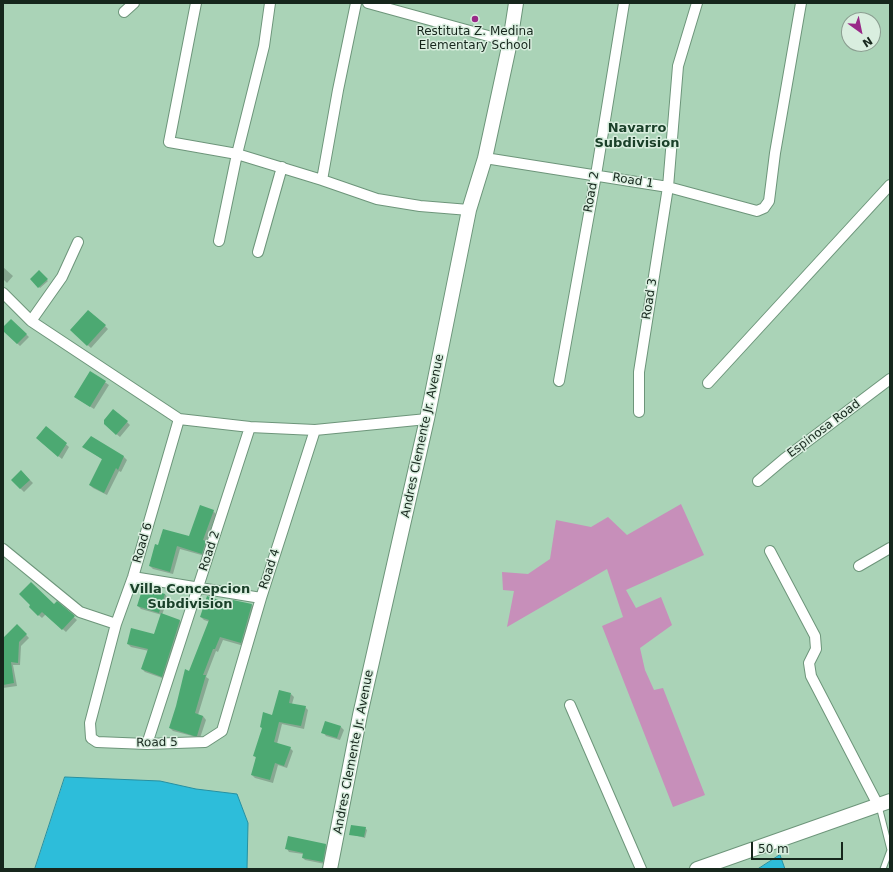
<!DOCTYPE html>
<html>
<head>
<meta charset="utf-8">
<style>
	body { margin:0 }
	#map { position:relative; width:893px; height:872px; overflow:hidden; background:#aad3b7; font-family:"DejaVu Sans",sans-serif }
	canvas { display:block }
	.frame { position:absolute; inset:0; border:4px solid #16261c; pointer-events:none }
	.north { position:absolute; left:841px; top:12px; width:40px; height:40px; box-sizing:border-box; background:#d9eedf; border:1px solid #8b9e91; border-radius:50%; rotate:147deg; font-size:11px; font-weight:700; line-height:16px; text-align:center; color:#16261c }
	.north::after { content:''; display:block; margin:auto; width:14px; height:18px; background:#992988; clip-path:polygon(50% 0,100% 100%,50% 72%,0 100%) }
	.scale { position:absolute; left:751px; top:842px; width:92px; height:18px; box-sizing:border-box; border:2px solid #16261c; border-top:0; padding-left:5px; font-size:12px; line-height:14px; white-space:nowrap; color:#16261c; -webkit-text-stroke:3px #d9eedf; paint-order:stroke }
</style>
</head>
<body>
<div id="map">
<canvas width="893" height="872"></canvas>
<div class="frame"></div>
<div class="north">N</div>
<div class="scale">50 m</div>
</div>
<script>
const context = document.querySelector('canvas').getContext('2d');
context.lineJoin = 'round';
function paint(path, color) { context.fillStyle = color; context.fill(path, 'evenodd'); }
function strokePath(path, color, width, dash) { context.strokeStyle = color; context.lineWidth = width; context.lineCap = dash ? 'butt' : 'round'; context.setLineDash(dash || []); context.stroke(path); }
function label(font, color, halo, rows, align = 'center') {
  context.font = font + ' "DejaVu Sans",sans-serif'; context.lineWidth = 3; context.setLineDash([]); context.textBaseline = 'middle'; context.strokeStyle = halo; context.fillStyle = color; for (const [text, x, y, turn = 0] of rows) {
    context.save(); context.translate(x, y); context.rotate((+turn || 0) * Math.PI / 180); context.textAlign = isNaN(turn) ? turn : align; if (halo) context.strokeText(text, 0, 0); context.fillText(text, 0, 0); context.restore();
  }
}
const green = new Path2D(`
	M681,504L704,555L626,590L636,608L661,597L672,625L640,648L645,670L654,690L663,688L705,795L673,807L602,626L623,617L607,569L507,627L514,591L503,590L502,572L528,574L550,559L556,520L591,527L608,517L627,535Z`);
const water = new Path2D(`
	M65,777L160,781L196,789L237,794L248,823L247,869H35Z
	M780,855L785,869H758Z`);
const shadow = new Path2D(`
	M3,267L13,276L7,283L3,279Z
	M39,272L48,281L40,288L31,279Z
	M11,320L29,337L20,346L3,330Z
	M105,326L108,329L91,348L74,333Z
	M90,372L109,385L94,409L78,399Z
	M127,422L130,425L120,437L108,427Z
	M46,427L69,447L62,459L40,441Z
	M83,446L124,457L127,460L121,472L119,471L107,495L93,488L90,485L103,460Z
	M21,471L33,483L24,492L12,480Z
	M213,511L216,514L206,543L209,545L205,556L180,549L173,574L153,569L150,566L159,546L189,537Z
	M165,594L168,598L162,615L180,621L183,624L165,679L145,672L142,669L149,651L131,647L128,644L154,635L162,615L141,609L138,606Z
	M233,601L252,605L255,608L244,646L223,640L218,652L216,651L206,677L209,679L198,715L203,716L206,720L200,738L173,731L170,728L190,672L210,622L204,620L201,617L232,605Z
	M57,603L77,620L66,632L46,614L42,618L30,607L32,606L54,605Z
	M17,625L29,638L21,646L20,665H13L17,686L3,688V650Z
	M291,694L294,697L292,704L305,707L308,710L304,729L282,724L277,744L290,748L293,751L287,768L278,765L273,783L255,778L252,775L256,758L254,755L273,716Z
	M341,727L344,730L340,740L326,736L323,732Z
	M365,828L367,830L365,838L350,834Z
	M326,845L328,848L325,864L305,860L303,858V854L289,852L287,849Z`);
const building = new Path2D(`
	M39,270L48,279L38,288L30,279Z
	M88,310L106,325L87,346L70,330Z
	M11,319L27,334L17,344L3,331V327Z
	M90,371L106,381L90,407L74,397Z
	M113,409L128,421L116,435L104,424V420Z
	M46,426L67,443L58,457L36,438Z
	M91,436L124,456L118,470L116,468L104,493L89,485L102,459L82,447Z
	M21,470L30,480L20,489L11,480Z
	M200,505L214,510L203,540L206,541L202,554L177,546L170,572L149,566L155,544L158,545L163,529L189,536Z
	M31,582L54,604L57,601L75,616L62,630L42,612L38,616L29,607L30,605L19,594Z
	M143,587L165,594L159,613L137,606Z
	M207,596L231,604L233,600L252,604L241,643L220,637L215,649H213L203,675H206L195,713L203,716L197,736H194L169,728L176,706L185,669L189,671L209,620L200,617Z
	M161,613L180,620L162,677L141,669L148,649L127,644L131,628L154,634Z
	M17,624L27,634L19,642L18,663L11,662L14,683L3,685V638Z
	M279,690L291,693L289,703L306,706L301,726L279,722L274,742L291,747L284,766L275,763L270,780L251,775L256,757L253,756L262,728L260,727L263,712L272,715Z
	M325,721L341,726L337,738L321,733Z
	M351,825L366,827L364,837L349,835Z
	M288,836L326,844L323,862L302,858L303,853L285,849Z`);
const service = new Path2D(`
	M879,806L890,850L883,869`);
const minor = new Path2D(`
	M196,3L169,142L237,154L322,180L377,199L420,206L469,210
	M368,3L510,42
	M124,12L134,3
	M485,158L668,187L678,66L697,3
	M322,180L338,90L356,3
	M219,241L237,154L264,46L270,3
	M258,252L282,167
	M3,293L31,321L62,277L78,242
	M31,321L179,419L250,427L315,430L427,419
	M559,381L596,175L624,3
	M708,383L890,185
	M639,412V372L668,187L757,211L764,208L769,201L775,153L801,3
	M179,419L133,577L116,624L90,723L91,738L97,742L147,744L205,742L222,731L261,598L315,430
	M758,481L784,459L890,379
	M3,549L80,612L116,624
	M770,551L815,636L816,649L809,663L811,676L878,805
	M859,566L890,548
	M133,577L261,598
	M570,705L641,869
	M147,744L250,427`);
const secondary = new Path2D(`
	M330,869L360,715L427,419L469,210L485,158L510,42L516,3
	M697,869L890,801`);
const markers = [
	[475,19,4,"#992988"]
];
const poiNames = [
	["Restituta Z. Medina",475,32],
	["Elementary School",475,46]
];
const streetNames = [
	["Road 1",633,181,9],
	["Road 2",592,192,-80],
	["Road 3",650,299,-81],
	["Espinosa Road",824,429,-37],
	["Andres Clemente Jr. Avenue",423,436,-78],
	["Road 6",143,543,-74],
	["Road 2",210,551,-72],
	["Road 4",270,569,-72],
	["Road 5",157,743,-1],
	["Andres Clemente Jr. Avenue",354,752,-79]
];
const neighbourhoodNames = [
	["Navarro",637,129],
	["Subdivision",637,144],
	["Villa Concepcion",190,590],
	["Subdivision",190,605]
];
paint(green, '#c78fba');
paint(water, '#2dbdda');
strokePath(water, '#2690a1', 1);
paint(shadow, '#0003');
paint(building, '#4ca972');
strokePath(service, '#6d957a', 7);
strokePath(minor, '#6d957a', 12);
strokePath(secondary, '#6d957a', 16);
strokePath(service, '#fff', 5);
strokePath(minor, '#fff', 10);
strokePath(secondary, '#fff', 14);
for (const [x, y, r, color] of markers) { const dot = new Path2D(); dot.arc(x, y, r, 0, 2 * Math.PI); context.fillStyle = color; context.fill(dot); strokePath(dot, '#d9eedf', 1.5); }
label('12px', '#16261c', '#d9eedf', poiNames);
label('12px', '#16261c', '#d9eedf', streetNames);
label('bold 13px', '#1a4029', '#d9eedf', neighbourhoodNames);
</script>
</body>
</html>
